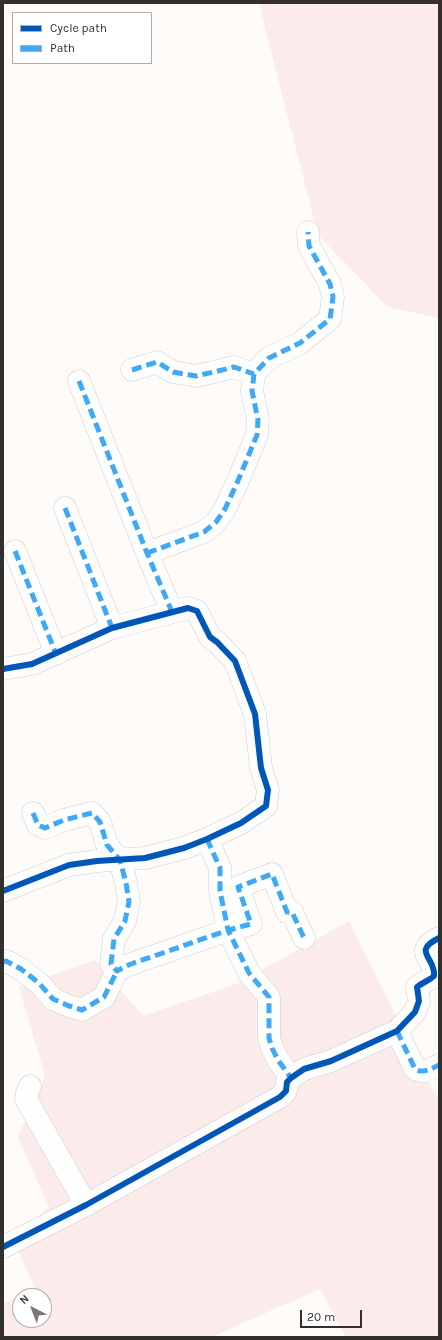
<!DOCTYPE html>
<html>
<head>
<meta charset="utf-8">
<style>
	body { margin:0 }
	#map { position:relative; width:442px; height:1340px; overflow:hidden; background:#fefbf9; font-family:Karla,sans-serif }
	canvas { display:block }
	.frame { position:absolute; inset:0; border:4px solid #332f2d; pointer-events:none }
	.legend { position:absolute; left:12px; top:12px; width:140px; height:52px; box-sizing:border-box; background:#fff; border:1px solid #adacab; margin:0; padding:5px 7px; list-style:none; font-size:12px; color:#332f2d }
	.legend li { display:flex; align-items:center; gap:8px; height:20px }
	.legend b { width:20px; border:1px solid #adacab }
	.north { position:absolute; left:12px; top:1288px; width:40px; height:40px; box-sizing:border-box; background:#fff; border:1px solid #adacab; border-radius:50%; rotate:318deg; font-size:11px; font-weight:700; line-height:16px; text-align:center; color:#332f2d }
	.north::after { content:''; display:block; margin:auto; width:14px; height:18px; background:#7a7674; clip-path:polygon(50% 0,100% 100%,50% 72%,0 100%) }
	.scale { position:absolute; left:300px; top:1310px; width:62px; height:18px; box-sizing:border-box; border:2px solid #332f2d; border-top:0; padding-left:5px; font-size:12px; line-height:14px; white-space:nowrap; color:#332f2d; -webkit-text-stroke:3px #fff; paint-order:stroke }
</style>
</head>
<body>
<div id="map">
<canvas width="442" height="1340"></canvas>
<div class="frame"></div>
<ul class="legend">
<li><b style="height:5px;background:#0057b8"></b>Cycle path</li>
<li><b style="height:5px;background:#3fa9f5"></b>Path</li>
</ul>
<div class="north">N</div>
<div class="scale">20 m</div>
</div>
<script>
const context = document.querySelector('canvas').getContext('2d');
context.lineJoin = 'round';
function paint(path, color) { context.fillStyle = color; context.fill(path, 'evenodd'); }
function strokePath(path, color, width, dash) { context.strokeStyle = color; context.lineWidth = width; context.lineCap = dash ? 'butt' : 'round'; context.setLineDash(dash || []); context.stroke(path); }
const green = new Path2D(`
	M259,3H439V318L388,307L318,235Z
	M349,921L439,1102V1337H346L320,1289L211,1337H3V1304L34,1287L13,1238L49,1207L18,1137L45,1076L19,987L95,960L143,1016L239,983ZM20,1296H44V1320H20Z`);
const minor = new Path2D(`
	M132,370L157,362L173,372L196,376L218,371L234,367L254,374
	M79,381L147,553L172,612
	M65,508L112,628
	M15,551L56,654
	M147,553L204,532L216,522L225,509L237,483L257,435L258,420L252,391L254,374L269,358L300,343L330,319L333,297L330,284L309,246L308,232
	M3,669L32,664L112,628L188,608L197,611L210,637L217,642L235,661L255,714L261,768L268,790L266,806L241,823L207,839L184,848L145,858L97,861L69,865L3,891
	M33,813L38,825L45,828L64,820L92,813L100,822L107,845L120,860L126,883L129,902L125,921L114,939L111,964L117,971C130,963 143,960 157,955C189,944 219,932 251,924L238,887L272,874L287,912H292L304,938
	M207,839L220,868V891L228,930L249,973L269,997V1038L272,1048L278,1060L291,1078
	M3,962L6,961L21,969L39,983L53,999L69,1006L82,1010L104,997L117,971
	M397,1031L415,1069C423,1074 431,1069 439,1065
	M30,1086L27,1093L26,1099L86,1205
	M3,1247L86,1205L280,1097L286,1091L287,1082L291,1078L304,1069L331,1061L397,1031L415,1012L419,1001L417,987C423,982 429,981 434,976C436,957 411,952 439,938`);
const quiet = new Path2D(`
	M132,370L157,362L173,372L196,376L218,371L234,367L254,374
	M79,381L147,553L172,612
	M65,508L112,628
	M15,551L56,654
	M147,553L204,532L216,522L225,509L237,483L257,435L258,420L252,391L254,374L269,358L300,343L330,319L333,297L330,284L309,246L308,232
	M33,813L38,825L45,828L64,820L92,813L100,822L107,845L120,860L126,883L129,902L125,921L114,939L111,964L117,971C130,963 143,960 157,955C189,944 219,932 251,924L238,887L272,874L287,912H292L304,938
	M207,839L220,868V891L228,930L249,973L269,997V1038L272,1048L278,1060L291,1078
	M3,962L6,961L21,969L39,983L53,999L69,1006L82,1010L104,997L117,971
	M397,1031L415,1069C423,1074 431,1069 439,1065`);
const cycleway = new Path2D(`
	M3,669L32,664L112,628L188,608L197,611L210,637L217,642L235,661L255,714L261,768L268,790L266,806L241,823L207,839L184,848L145,858L97,861L69,865L3,891
	M3,1247L86,1205L280,1097L286,1091L287,1082L291,1078L304,1069L331,1061L397,1031L415,1012L419,1001L417,987C423,982 429,981 434,976C436,957 411,952 439,938`);
paint(green, '#fbebeb');
strokePath(minor, '#d0ccca', 23);
strokePath(minor, '#fffefe', 22);
strokePath(quiet, '#3fa9f5', 5, [10, 5]);
strokePath(cycleway, '#0057b8', 6);
</script>
</body>
</html>
